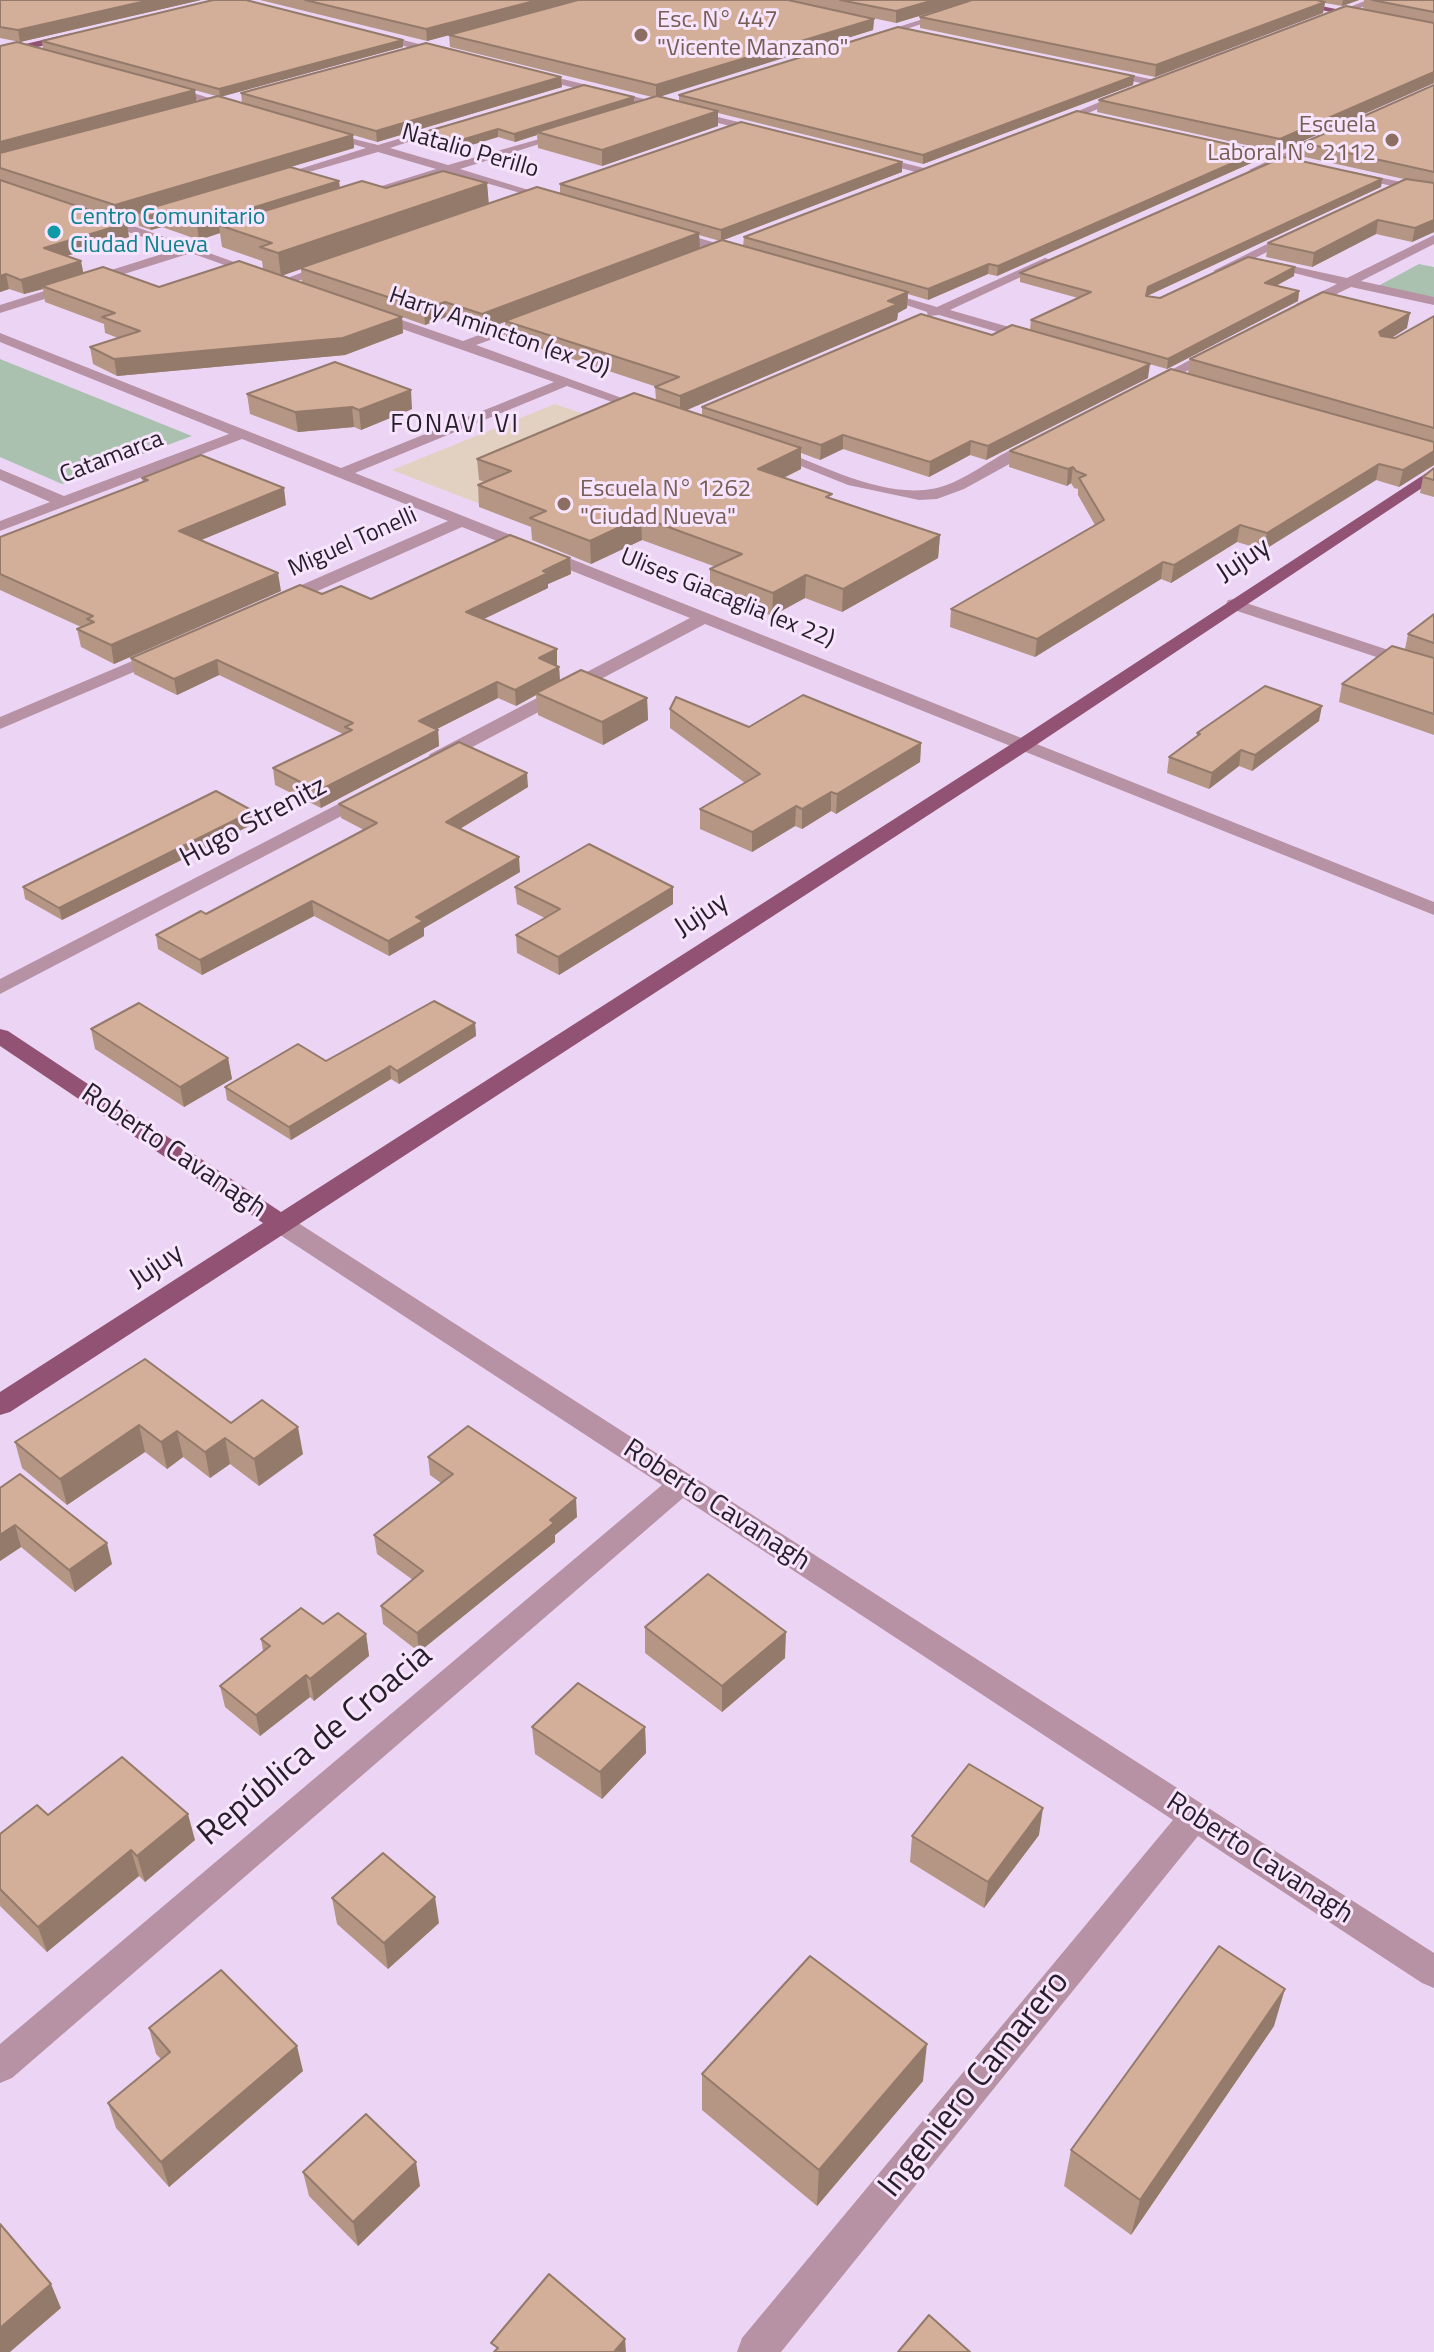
<!DOCTYPE html>
<html>
<head>
<meta charset="utf-8">
<style>
	body { margin:0 }
	canvas { display:block; background:#ecd5f4 }
</style>
</head>
<body>
<canvas width="1434" height="2352"></canvas>
<script>
const context = document.querySelector('canvas').getContext('2d');
context.lineJoin = 'round';
function paint(path, color) { context.fillStyle = color; context.fill(path, 'evenodd'); }
function strokePath(path, color, width, dash) { context.strokeStyle = color; context.lineWidth = width; context.lineCap = dash ? 'butt' : 'round'; context.setLineDash(dash || []); context.stroke(path); }
function label(font, color, halo, rows, align = 'center') {
  context.font = font + ' "Titillium Web",sans-serif'; context.lineWidth = 6; context.setLineDash([]); context.textBaseline = 'middle'; context.strokeStyle = halo; context.fillStyle = color; for (const [text, x, y, turn = 0] of rows) {
    context.save(); context.translate(x, y); context.rotate((+turn || 0) * Math.PI / 180); context.textAlign = isNaN(turn) ? turn : align; if (halo) context.strokeText(text, 0, 0); context.fillText(text, 0, 0); context.restore();
  }
}
const education = new Path2D(`
	M555,404L734,465L571,539L392,470Z`);
const green = new Path2D(`
	M1419,264L1434,267V297L1430,299L1378,286Z
	M0,359L192,436L62,484L0,457Z`);
const minor = new Path2D(`
	M982,0H996L872,40L864,38Z
	M1367,0H1380L1328,21L1320,19Z
	M371,32L451,52L453,54L448,57L368,37Z
	M1102,69L1155,80L1160,83L1155,86L1098,74V70Z
	M530,71L771,130L772,132L767,135L526,76L525,74Z
	M160,85H168L241,108L232,110L160,89Z
	M1126,91L1131,94L1130,96L1056,126L1047,124Z
	M442,126L451,128L390,148L448,165L571,130V134L460,169L561,200L555,203L448,172L372,193V189L436,169L378,152L278,181L268,179L366,148L318,134V130L378,145Z
	M1327,133L1336,135L1259,172L1249,170Z
	M872,155L928,169L930,171L924,174L868,160L866,158Z
	M1350,171L1434,189V195L1346,176V172Z
	M97,213L265,273L255,276L191,253L0,313V305L178,249L93,220V214Z
	M667,229L744,251L746,254L740,258L663,236L661,233Z
	M1293,231L1303,234L1223,274L1213,271Z
	M1434,235V244L1361,281L1434,297V305L1351,287L1301,311L1295,307L1296,304L1337,284L1259,264L1265,260L1347,278Z
	M1045,258L1055,261L950,310L1037,335V341L1032,342L939,315L928,316L927,312L873,294L879,290L937,307Z
	M332,261L338,265L336,268L283,286L277,282Z
	M373,310L463,341L530,316H540V322L476,345L655,410L648,414L643,413L567,386L355,473L1434,902V915L705,624L444,762H430L428,758L430,754L690,618L462,527L286,605H274L272,601L274,597L448,521L242,439L0,531V521L50,502L0,480V469L64,496L229,434L0,342V333L341,468L554,382L368,317L366,314Z
	M1214,347L1226,350L1157,387L1145,384Z
	M1037,439L1042,440V446L964,489L937,499L919,500L848,485L763,451L765,448H775C828,467 899,508 954,482C982,469 1008,447 1037,439Z
	M1234,599L1434,665V676L1228,608L1226,604L1228,600Z
	M163,648L172,653L169,657L0,729V717Z
	M369,788L376,790L379,794L376,798L0,994V979Z
	M280,1215L289,1217L1434,1953V1988L1422,1983L1198,1836L781,2352H737L742,2338L1173,1820L683,1498L12,2078L0,2083V2044L662,1485L271,1229L268,1223L271,1217Z`);
const major = new Path2D(`
	M1272,0H1292L1370,16L1365,19Z
	M72,33L75,38L0,56V50Z
	M1434,468V480L1030,749L10,1412L0,1415V1392L263,1223L0,1046V1029L8,1031L281,1212L1016,741Z`);
const wall = new Path2D(`
	M0,0H201L20,42L0,38Z
	M260,0H972L896,23L849,13L874,19L873,30L660,96L679,101V95L1134,76L1133,85L923,164L718,113V126L602,166L538,148L537,135L515,142L498,137L448,152L416,143L415,135L634,97V103L652,97L450,47L449,35L427,41Z
	M972,0H1359L1342,6L1325,3L1323,13L1155,77L920,28V17Z
	M1364,0H1434V83L1278,152L1097,112L1099,100L1363,9Z
	M403,40V47L220,97L43,49L42,41Z
	M0,46L196,102L242,103L241,93L561,77L562,87L377,142L353,135L354,148L291,167L339,181L340,188H386L487,183L488,203L560,193V184L902,162V172L723,240L743,246L744,237L1258,160L997,276L988,274L928,300L908,294L907,308L898,313L897,320L686,410L702,415V407L992,335L1148,378L986,460L970,455L929,477L843,449L820,460L801,453V469L784,478L832,498L940,535L938,558L842,612L805,598L772,616L710,592V569L716,567L642,540L591,564L532,540L531,527L479,507L478,485L485,482L479,480L477,459L656,400L655,387H657L506,337L505,322L483,330L446,317L425,325L402,317L403,333L345,355L117,376L93,364L90,347L118,338L105,333L104,324L45,302L43,289L24,294L9,289L0,292ZM58,199L117,219L137,213L139,226L151,230L162,227L199,240L220,233L222,247L262,261L263,269L159,287L83,273L67,256L129,237ZM699,235L720,241L700,248ZM301,269L302,283L281,276Z
	M1434,85V232L1412,242L1376,234L1312,267L1266,257L1268,243L1404,179L1300,156L1303,143Z
	M1382,179L1381,187L1147,296L1160,298L1294,276L1276,286L1299,291L1298,301L1167,369L1030,330L1031,320L1078,298L1020,282V273Z
	M1434,316V465L1399,487L1376,480L1264,550L1237,542L1171,583L1161,579L1035,657L950,627L951,609L1095,525L1078,495V489L1074,488L1071,483L1067,486L1009,467L1010,451L1188,373L1190,359L1407,328L1392,338H1395Z
	M247,394L412,409L361,430L354,427L298,432L250,414Z
	M1434,468V497L1420,493L1423,477Z
	M142,478L286,505L201,540L281,591L114,664L81,647L77,629L81,627L0,590V537L143,482Z
	M571,574L548,584V588L484,619L557,649V665H556L559,667L560,680L647,698L648,720L603,745L538,715L536,695L516,706L498,698L437,729L438,730L439,746L321,808L275,785L273,768L343,734L219,675L177,695L134,674L131,658L322,594L371,599Z
	M1434,614V735L1339,702L1342,684L1405,649L1408,634Z
	M670,709L749,727L921,743L920,762L836,814L831,811L802,829L795,826L752,852L700,829V809L745,783L670,728Z
	M1319,721L1252,771L1239,766L1209,789L1167,773L1169,757L1197,737V733Z
	M528,787L460,829L520,872L424,928V936L389,956L314,916L202,975L158,949L156,935L206,914L364,830L341,818L339,804Z
	M255,823L62,920L25,899L23,887Z
	M515,887H673V904L559,975L517,953L516,935L545,918L517,904Z
	M475,1023L476,1036L399,1084L391,1079L291,1140L227,1100L225,1087Z
	M91,1029L228,1058L232,1079L184,1107L95,1049Z
	M145,1359L231,1423L303,1454L259,1486L230,1464L210,1478L183,1457L167,1469L145,1452L67,1505L22,1468L15,1442Z
	M428,1457L577,1517L555,1535V1542L419,1652L383,1624L381,1606L413,1580L377,1554L374,1535L441,1483L430,1475Z
	M0,1488L112,1564L75,1592L21,1547L0,1561Z
	M323,1624L366,1634L369,1656L314,1701L310,1697L260,1736L225,1707L220,1686L263,1651L261,1639Z
	M645,1627L785,1658L722,1712L645,1653Z
	M532,1727H645L646,1753L602,1799L535,1754Z
	M48,1815L195,1840L145,1882L139,1876L47,1952L0,1906V1834Z
	M1039,1835L984,1908L910,1862L912,1836Z
	M332,1898L439,1923L388,1969L337,1924Z
	M1274,2026L1131,2235L1064,2186L1071,2150Z
	M149,2028L303,2071L169,2187L116,2128L108,2103L161,2059L156,2054Z
	M702,2074L923,2081L817,2206L702,2110Z
	M303,2172L420,2186L358,2246L309,2196Z`);
const shadedWall = new Path2D(`
	M150,0H201L20,42L18,30Z
	M538,0H581L427,41L426,29Z
	M934,0H972L896,23V11Z
	M1343,0H1359L1342,6Z
	M1325,2L1323,13L1155,77L1156,65Z
	M874,19L873,30L656,98V85Z
	M403,40V47L220,97L219,89Z
	M1434,72V83L1278,152L1280,139Z
	M1134,76L1133,85L923,164V155Z
	M561,77L562,87L377,142L376,131Z
	M195,90L197,103L0,156V142Z
	M634,97V105L537,132V135L515,142L514,134Z
	M718,111V126L602,166V150Z
	M498,129V137L448,152V144Z
	M353,135L354,148L139,212H137V213L117,219L115,205Z
	M1260,151L1258,160L997,276L998,266Z
	M902,162V172L721,241V230Z
	M1382,179L1381,187L1147,296L1145,305L1148,287Z
	M339,181L340,196L219,225L220,233L199,240L197,225Z
	M487,183L489,205L300,268L301,269L281,276L278,253Z
	M160,212L162,227L151,230L149,216Z
	M1378,220L1376,234L1312,267L1314,253Z
	M1434,220V232L1412,242L1415,228Z
	M127,223L129,237L46,262L44,248Z
	M699,233L700,248L483,330L482,314Z
	M81,261L84,276L42,286L43,289L24,294L21,280Z
	M989,264L988,274L928,300V289Z
	M1295,267L1294,276L1264,292L1265,283Z
	M6,274L9,289L0,292V276Z
	M1299,291L1298,301L1167,369L1168,359Z
	M908,292L907,308L898,313L897,320L680,413V396Z
	M445,302L446,317L425,325L424,309Z
	M1410,313L1407,328L1376,347L1379,332Z
	M402,317L403,333L345,355L117,376L114,359Z
	M1150,364L1148,378L986,460L988,446Z
	M411,390L412,409L361,430L359,410Z
	M352,407L354,427L298,432L295,412Z
	M843,435V449L820,460L821,445Z
	M971,441L970,455L929,477L930,462Z
	M801,448V469L758,490V469Z
	M1434,451V465L1399,487L1403,470Z
	M1379,464L1376,480L1264,550L1267,533Z
	M1073,467L1071,483L1067,486L1068,469Z
	M284,488L286,505L182,548L179,531Z
	M641,517L642,540L591,564L590,541Z
	M1240,525L1237,542L1171,583L1174,565Z
	M940,535L938,558L842,612L843,589Z
	M570,558L571,574L548,584V588L467,627L466,612Z
	M1163,562L1161,579L1035,657L1037,639Z
	M278,573L281,591L114,664L111,645Z
	M806,575L805,598L772,616L773,593Z
	M557,649V665L540,674L539,658Z
	M217,660L219,675L177,695L174,679Z
	M559,667L560,683L536,693V695L516,706L515,690Z
	M497,682L498,698L421,737L419,721Z
	M647,698L648,720L603,745L602,722Z
	M1322,706L1319,721L1252,771L1255,755Z
	M438,730L439,746L321,808L318,791Z
	M921,743L920,762L836,814L837,794Z
	M1241,750L1239,766L1209,789L1212,773Z
	M527,773L528,787L448,836L446,822Z
	M831,792V811L802,829V809Z
	M796,806L795,826L752,852V832Z
	M253,811L255,823L62,920L59,908Z
	M519,857L520,872L424,928V936L389,956L388,941L416,917Z
	M673,887V904L559,975L558,957Z
	M312,901L314,916L202,975L200,960Z
	M475,1023L476,1036L399,1084L397,1071Z
	M228,1058L232,1079L184,1107L180,1087Z
	M390,1066L391,1079L291,1140L289,1127Z
	M139,1425L145,1452L67,1505L60,1479Z
	M298,1427L303,1454L259,1486L254,1459Z
	M177,1431L183,1457L167,1469L161,1442Z
	M225,1438L230,1464L210,1478L205,1452Z
	M576,1498L577,1517L555,1535V1542L419,1652L417,1633Z
	M15,1525L21,1547L0,1561V1535Z
	M107,1543L112,1564L75,1592L69,1570Z
	M786,1632L785,1658L722,1712V1686Z
	M366,1634L369,1656L314,1701L310,1679Z
	M306,1675L310,1697L260,1736L256,1715Z
	M645,1727L646,1753L602,1799L600,1772Z
	M1043,1808L1039,1835L984,1908L988,1882Z
	M188,1814L195,1840L145,1882L137,1856Z
	M131,1850L139,1876L47,1952L38,1927Z
	M435,1897L439,1923L388,1969L384,1943Z
	M1285,1989L1274,2026L1131,2235L1140,2200Z
	M927,2044L923,2081L817,2206L819,2170Z
	M297,2046L303,2071L169,2187L161,2162Z
	M416,2162L420,2186L358,2246L353,2222Z
	M51,2284L61,2308L10,2352H0V2328Z
	M625,2339L626,2352H614Z`);
const building = new Path2D(`
	M0,0H150L18,30L0,27Z
	M213,0H246L403,40L219,89L42,41Z
	M305,0H538L426,29Z
	M578,0H788L874,19L656,85L449,35Z
	M840,0H934L896,11Z
	M972,0H1316L1325,2L1156,65L920,17Z
	M1372,0H1434V12Z
	M1346,6L1434,23V72L1280,139L1099,100Z
	M898,27L1134,76L923,155L679,95Z
	M17,42L195,90L0,142V46Z
	M426,43L561,77L376,131L241,93Z
	M584,85L634,97L514,134L498,129L448,144L415,135Z
	M1434,85V172L1303,143Z
	M218,96L353,135L115,205L0,168V153Z
	M657,96L718,111L602,150L537,132Z
	M1077,111L1260,151L998,266L989,264L928,289L744,237Z
	M741,122L902,162L721,230L560,184Z
	M1283,157L1382,179L1148,287L1146,296L1160,298L1248,257L1295,267L1265,283L1299,291L1168,359L1031,320L1091,292L1020,273Z
	M290,167L339,181L197,225L160,212L149,216L137,212Z
	M443,171L487,183L278,253L260,247L272,243L219,225L362,181L386,188Z
	M1406,179L1434,183V220L1415,228L1378,220L1314,253L1268,243Z
	M0,180L127,223L44,248L81,261L21,280L6,274L0,276Z
	M537,187L699,233L482,314L445,302L424,309L300,268Z
	M722,240L908,292L888,301L898,304L680,396L655,387L679,377L505,321Z
	M239,261L402,317L343,338L114,359L90,347L140,331L102,317L115,313L42,286L103,267L159,287Z
	M1323,292L1410,313L1379,332L1381,336L1395,338L1434,316V428L1190,359Z
	M921,314L992,335L1012,325L1150,364L988,446L971,441L930,462L843,435L821,445L702,407Z
	M335,362L411,390L359,410L352,407L295,412L247,394Z
	M1171,369L1434,442V451L1403,470L1379,464L1267,533L1240,525L1174,565L1163,562L1037,639L951,609L1104,520L1079,478L1086,475L1076,471L1073,467L1068,469L1010,451Z
	M634,393L801,448L758,469L832,494L826,497L940,535L843,589L806,575L773,593L710,569L742,554L641,517L590,541L530,518L546,511L478,485L511,471L477,459Z
	M201,455L284,488L179,531L278,573L111,645L77,629L94,622L87,619L93,616L0,574V537L148,480L142,478Z
	M1434,468V480L1423,477Z
	M510,535L570,558L543,571L548,573L466,612L557,649L539,658L559,667L515,690L497,682L419,721L438,730L318,791L273,768L352,730L345,727L353,723L217,660L174,679L131,658L300,585L322,594L341,586L371,599Z
	M1434,614V643L1408,634Z
	M1392,646L1434,658V714L1342,684Z
	M581,670L647,698L602,722L536,693Z
	M1265,686L1322,706L1255,755L1241,750L1212,773L1169,757L1200,734L1197,733Z
	M803,695L921,743L837,794L831,792L802,809L796,806L752,832L700,809L760,774L670,709L676,697L749,727Z
	M459,742L527,773L446,822L519,857L416,917L423,921L388,941L312,901L200,960L156,935L201,911L206,914L377,823L339,804Z
	M216,791L253,811L59,908L23,887Z
	M589,844L673,887L558,957L516,935L560,909L515,887Z
	M434,1001L475,1023L397,1071L390,1066L289,1127L225,1087L298,1044L326,1061Z
	M139,1003L228,1058L180,1087L91,1029Z
	M145,1359L231,1423L262,1400L298,1427L254,1459L225,1438L205,1452L177,1431L161,1442L139,1425L60,1479L15,1442Z
	M468,1426L576,1498L550,1520L554,1523L417,1633L381,1606L423,1571L374,1535L453,1474L428,1457Z
	M20,1474L107,1543L69,1570L15,1525L0,1535V1488Z
	M708,1574L786,1632L722,1686L645,1627Z
	M301,1608L323,1624L338,1613L366,1634L310,1679L306,1675L256,1715L220,1686L270,1646L261,1639Z
	M578,1683L645,1727L600,1772L532,1727Z
	M122,1757L188,1814L137,1856L131,1850L38,1927L0,1889V1834L37,1805L48,1815Z
	M969,1764L1043,1808L988,1882L912,1836Z
	M383,1853L435,1897L384,1943L332,1898Z
	M1219,1946L1285,1989L1140,2200L1071,2150Z
	M810,1956L927,2044L819,2170L702,2074Z
	M221,1970L297,2046L161,2162L108,2103L170,2052L149,2028Z
	M366,2114L416,2162L353,2222L303,2172Z
	M0,2224L51,2284L0,2328Z
	M549,2274L625,2339L614,2352H494L498,2348L491,2343Z
	M929,2315L970,2352H898Z`);
const markers = [
	[641,35,8,"#8d6e63"],
	[1392,140,8,"#8d6e63"],
	[54,232,8,"#0f9aa8"],
	[564,504,8,"#8d6e63"]
];
const farEducationnames = [
	["Esc. N° 447",657,21],
	["\"Vicente Manzano\"",657,49],
	["Escuela",1376,126,"right"],
	["Laboral N° 2112",1376,154,"right"],
	["Escuela N° 1262",580,490],
	["\"Ciudad Nueva\"",580,518]
];
const farStreetnames = [
	["Natalio Perillo",470,152,16],
	["Harry Amincton (ex 20)",499,333,19],
	["Catamarca",112,458,-21],
	["Miguel Tonelli",353,543,-24],
	["Ulises Giacaglia (ex 22)",727,599,22]
];
const farCulturenames = [
	["Centro Comunitario",70,218],
	["Ciudad Nueva",70,246]
];
const farNeighbourhoodnames = [
	["FONAVI VI",455,426]
];
const streetNames = [
	["Jujuy",1244,561,-33],
	["Hugo Strenitz",254,823,-28],
	["Jujuy",702,916,-33],
	["Roberto Cavanagh",173,1152,34],
	["Jujuy",157,1267,-33],
	["Roberto Cavanagh",716,1506,33],
	["Roberto Cavanagh",1259,1859,33]
];
const nearStreetnames = [
	["República de Croacia",316,1746,-40],
	["Ingeniero Camarero",975,2085,-51]
];
paint(education, '#e2d1c0');
paint(green, '#a9c1ae');
paint(minor, '#b792a4');
paint(major, '#925273');
paint(wall, '#b59684');
paint(shadedWall, '#947a6b');
paint(building, '#d3ae99');
strokePath(building, '#947a6b', 2);
for (const [x, y, r, color] of markers) { const dot = new Path2D(); dot.arc(x, y, r, 0, 2 * Math.PI); context.fillStyle = color; context.fill(dot); strokePath(dot, '#f7e4fd', 3); }
label('24px', '#785e54', '#f7e4fd', farEducationnames, 'left');
label('24px', '#271e29', '#f7e4fd', farStreetnames);
label('24px', '#0d838f', '#f7e4fd', farCulturenames, 'left');
context.letterSpacing = '2px';
label('26px', '#271e29', '#f7e4fd', farNeighbourhoodnames);
context.letterSpacing = '0px';
label('28px', '#271e29', '#f7e4fd', streetNames);
label('34px', '#271e29', '#f7e4fd', nearStreetnames);
</script>
</body>
</html>
